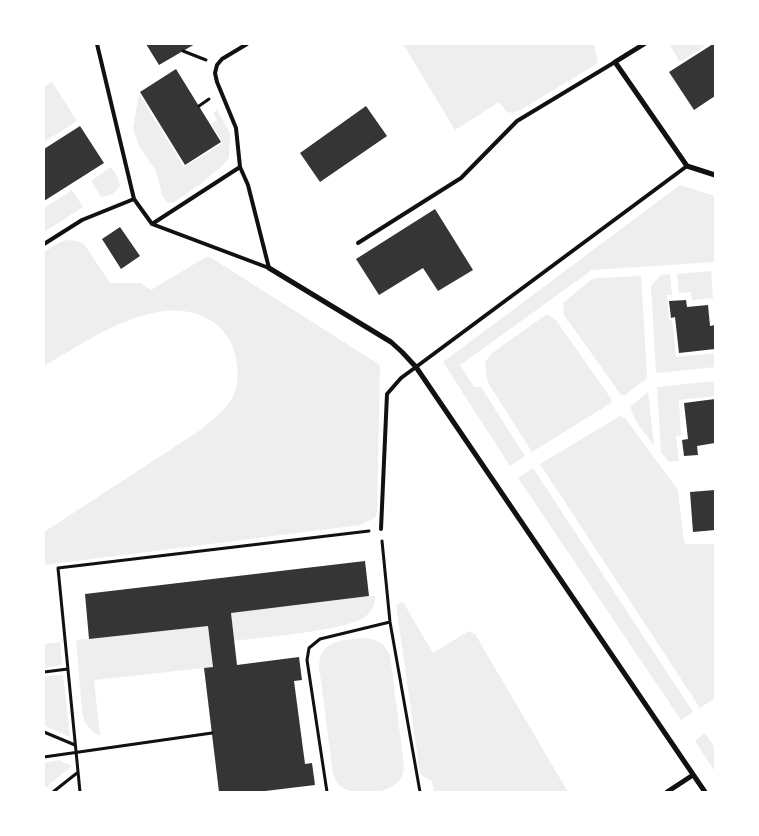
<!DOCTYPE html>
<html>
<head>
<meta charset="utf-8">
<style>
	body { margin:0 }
	#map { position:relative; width:759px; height:836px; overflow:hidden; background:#fff; font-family:"Fira Sans",sans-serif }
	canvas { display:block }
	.frame { position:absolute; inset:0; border:45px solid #fff; pointer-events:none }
</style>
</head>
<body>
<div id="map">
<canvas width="759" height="836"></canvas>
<div class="frame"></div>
</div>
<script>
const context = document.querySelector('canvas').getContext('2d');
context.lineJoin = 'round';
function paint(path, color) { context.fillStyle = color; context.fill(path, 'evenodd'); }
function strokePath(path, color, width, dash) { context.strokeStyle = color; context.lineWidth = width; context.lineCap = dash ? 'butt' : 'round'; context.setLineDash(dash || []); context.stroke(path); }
const green = new Path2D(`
	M403,44H594L598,63L520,110L513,113L507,112L499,102L455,130Z
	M669,44H708L680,62Z
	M52,82L77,121L44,142V87Z
	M139,94L184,167L223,143L211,124L217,120L213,113L217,110L230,133L229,158L223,165L202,183L173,203L167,202L162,195L156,171L139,146L133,129Z
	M111,167L117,176L120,185C116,193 110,196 101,197L91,181Z
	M680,185L715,196V262L592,270L460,365L474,387H481L525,456L510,466L443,362Z
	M72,190L83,207L44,232V208Z
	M67,240L77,241L84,244L110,283H141L151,290L206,257H210L380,365L377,513L375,518L360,525L44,565V532L199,431C211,421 227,410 233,396C238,385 238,377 237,366C234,327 202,307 165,311C121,316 81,345 44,366V252L60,242Z
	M711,271L713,298L692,300L691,292L679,293L677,274Z
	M670,274L672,295H667L669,320H672L676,357L715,353V367L656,373L651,286L661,275Z
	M641,276L647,376L646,379L625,395H621L564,315L563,303L592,279L597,278Z
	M547,314L556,320L612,400L611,403L532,452L490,386L487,379L485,362L492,353Z
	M715,381V396L679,400L681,435L676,436L679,461L669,462L661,452L657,387Z
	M648,392L654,445C647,436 630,417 631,406Z
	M620,416L625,418L678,490L684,543L687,544H715V698L700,708L540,464Z
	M533,468L693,712L681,720L518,478Z
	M369,596H375C375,604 373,610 366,616C348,631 262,637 234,641L231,613Z
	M403,602L433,653L469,631L475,634L568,792H434L432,781L424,777L420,773L396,605Z
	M208,626L213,667L94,680L100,735L94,733L85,723L82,711L76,640Z
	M364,638C378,639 384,643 390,655L404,766C403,771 403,777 399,781C388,794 355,797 342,787C337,784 335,779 333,774L319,666C321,639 343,640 364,638Z
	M60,642L62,665L44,668V644Z
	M63,675L70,737L44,725V676Z
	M705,733L715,748V772L695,741Z
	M59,760L72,766L44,789V763Z`);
const building = new Path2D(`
	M146,44H195L159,65Z
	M713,44H715V96L694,110L669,72Z
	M176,69L221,142L185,165L140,92Z
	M366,106L387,136L320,182L300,153Z
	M80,126L104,163L44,201V149Z
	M435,209L473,270L438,291L423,268L379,295L356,259Z
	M120,227L140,256L121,269L102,239Z
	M686,300L687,307L708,305L710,326L715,325V349L679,353L675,317L671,318L669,301Z
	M715,399V443L697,446L698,455L684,456L682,440L688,439L684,403Z
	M715,490V530L693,532L690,492Z
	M365,561L369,596L231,613L237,665L299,657L302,680L294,681L305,764L312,763L315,785L257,792H219L204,668L213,667L208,626L89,639L85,594Z`);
const path = new Path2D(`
	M183,51L206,60
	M199,106L209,99
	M382,541L390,622L420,792
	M44,672L68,669
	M44,732L75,745
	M44,757L212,733
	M53,792L77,773
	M80,792L58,568L369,531
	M327,792L307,660L309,648L320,639L390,622`);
const service = new Path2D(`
	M97,44L134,199L152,224L269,268
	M247,44L222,59L217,65L215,73L217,82L236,128L240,167L248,185L269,268
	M152,224L240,167
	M358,243L461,178L517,121L615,62
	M44,244L82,220L134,199
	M381,529L387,394L401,378L416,367L687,166`);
const minor = new Path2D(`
	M644,44L615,62L687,166L715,175
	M269,268L391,342L402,352L416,367L705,792
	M667,792L693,775`);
paint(green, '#eee');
paint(building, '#353535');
strokePath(path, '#111', 3);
strokePath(service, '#111', 4);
strokePath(minor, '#111', 5);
</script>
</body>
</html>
